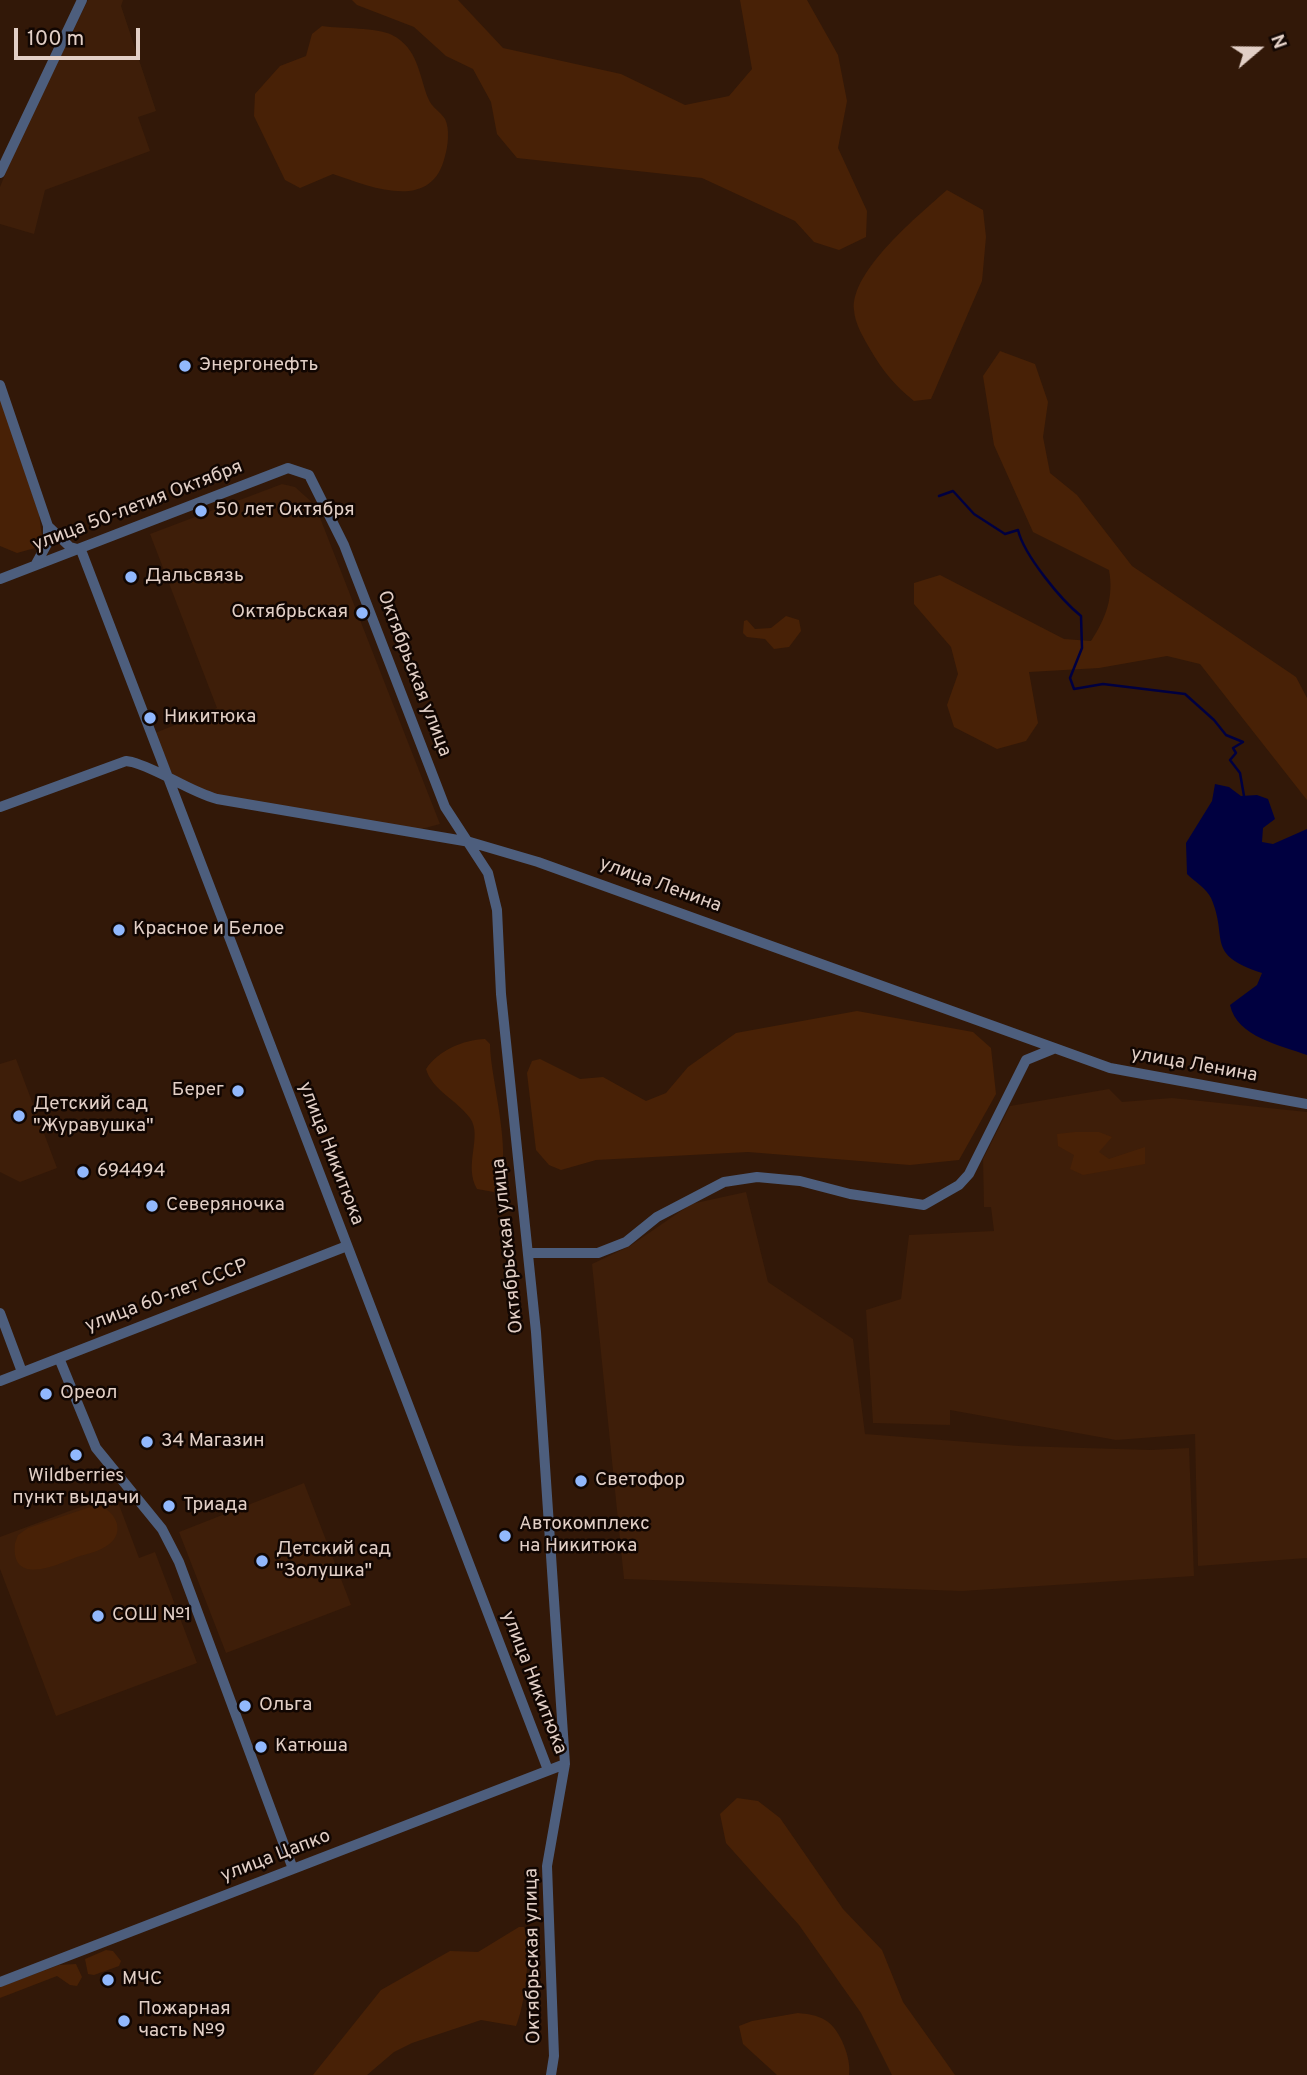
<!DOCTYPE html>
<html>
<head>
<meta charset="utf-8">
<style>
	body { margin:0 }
	#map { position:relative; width:1307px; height:2075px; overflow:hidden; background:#321808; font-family:Overpass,sans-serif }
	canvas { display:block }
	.north { position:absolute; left:1223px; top:14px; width:70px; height:70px; -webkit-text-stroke:5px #110602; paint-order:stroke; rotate:70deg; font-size:19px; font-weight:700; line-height:28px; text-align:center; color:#e2cfc6 }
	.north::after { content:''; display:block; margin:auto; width:24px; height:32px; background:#e2cfc6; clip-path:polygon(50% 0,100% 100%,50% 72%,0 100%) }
	.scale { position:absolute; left:14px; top:28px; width:126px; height:32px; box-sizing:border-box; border:4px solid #e2cfc6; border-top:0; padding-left:9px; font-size:21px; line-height:24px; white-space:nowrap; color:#e2cfc6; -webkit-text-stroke:5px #110602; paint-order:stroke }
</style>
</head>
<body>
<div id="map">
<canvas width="1307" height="2075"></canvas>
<div class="north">N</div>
<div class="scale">100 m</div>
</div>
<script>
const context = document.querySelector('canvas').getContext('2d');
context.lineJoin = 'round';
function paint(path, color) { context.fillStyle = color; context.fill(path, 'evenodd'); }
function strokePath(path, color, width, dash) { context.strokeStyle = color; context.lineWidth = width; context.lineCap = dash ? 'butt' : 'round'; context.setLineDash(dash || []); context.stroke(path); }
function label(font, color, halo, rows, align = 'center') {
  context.font = font + ' Overpass,sans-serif'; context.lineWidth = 5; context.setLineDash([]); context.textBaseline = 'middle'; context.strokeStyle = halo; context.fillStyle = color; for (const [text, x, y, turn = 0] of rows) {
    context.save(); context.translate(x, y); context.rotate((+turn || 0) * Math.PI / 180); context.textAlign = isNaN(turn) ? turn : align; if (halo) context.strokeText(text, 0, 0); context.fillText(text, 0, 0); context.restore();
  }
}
const built = new Path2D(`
	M88,0H123L121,6L156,111L138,117L150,151L45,190L34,234L0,224V187L19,140Z
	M282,484L295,487L315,505L440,824L410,832L205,794L172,774L155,733L217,708L150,534Z
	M16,1059L57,1168L20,1182L0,1172V1064Z
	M1109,1089L1122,1102L1172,1098L1307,1112V1558L1198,1566L1195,1434L1116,1440L950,1410V1425L873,1423L866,1310L901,1299L909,1235L994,1231L991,1207H984L983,1159L1010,1106Z
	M746,1192L768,1282L853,1339L865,1434L1019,1446L1151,1450L1189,1448L1194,1576L962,1591L624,1579L592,1264L630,1246L691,1204Z
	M304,1483L351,1605L226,1653L179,1532Z
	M115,1494L139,1558L155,1552L197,1663L56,1716L0,1569V1537Z`);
const green = new Path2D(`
	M352,0H458L503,48L621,74L685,105L729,96L752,69L740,0H807L838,55L847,101L838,148L867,211L866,237L839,250L814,242L795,221L702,178L517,158L497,134L491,102L473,69L446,56L414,27L357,5Z
	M322,26C342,29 376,27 392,35C418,48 419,75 428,98C432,108 440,111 445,119C450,129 448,146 445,156C432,213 371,187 333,174L300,188L285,180L254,116L255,94L280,66L306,56L312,34Z
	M947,190L983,210L986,237L982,281L931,399L914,401C894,385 883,371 870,349C863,337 855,324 854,310C850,271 920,214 947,190Z
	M1000,351L1035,364L1048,402L1043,437L1050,473L1077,495L1132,566L1296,677L1307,698V800L1200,664L1167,656L1099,668L1029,672L1038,723L1026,741L997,749L954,727L947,705L958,674L951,647L914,604V583L940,575L1064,639L1091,641C1106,618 1114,597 1109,570L1033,532L994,445L983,376Z
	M0,398L39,514L42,537L35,548L17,553L0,546Z
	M786,616L799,620L801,631L789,647L774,649L765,639L747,637L743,633L744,621L747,620L755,629L771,628Z
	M857,1011L973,1032L991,1048L996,1094L959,1160L910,1165L748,1152L596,1160L561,1170L549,1165L536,1150L527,1073L532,1061L540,1059L580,1079L603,1077L646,1101L666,1093L688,1067L736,1033Z
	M485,1039L490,1044C490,1079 517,1166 494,1192L477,1189C463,1165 483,1136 470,1118C458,1101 432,1090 426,1069C439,1050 463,1040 485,1039Z
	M1075,1132H1099L1112,1137L1099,1152L1109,1159L1145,1147V1164L1083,1175L1070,1169L1074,1155L1058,1146L1057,1134Z
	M96,1505C115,1509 127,1532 108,1545C100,1551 87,1554 77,1557C57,1565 10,1587 15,1543L18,1535L28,1528Z
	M737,1798L758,1801L780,1818L843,1909L882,1950L903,2002L955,2075H892L861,2013L799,1925L726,1843L720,1814Z
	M519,1927H524C532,1947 525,2006 516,2026L481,2020L412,2043L394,2052L367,2075H313L381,1990L450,1951L478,1952Z
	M106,1950L113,1951L121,1961L119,1966L94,1975L88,1974L85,1959Z
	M76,1964L82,1977L77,1986L70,1985L57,1976L0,1998V1987L59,1965Z
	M798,2013C807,2014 817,2015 825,2020C840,2028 852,2060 849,2075H777L743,2044L739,2026L752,2021Z`);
const water = new Path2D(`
	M1215,784L1229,787L1241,796L1257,795L1268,799L1275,819L1263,828L1262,842L1273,844L1307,829V1055C1280,1045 1237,1037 1230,1005L1257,985L1262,973C1204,954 1229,939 1211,898C1207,889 1194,881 1187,874L1186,843L1212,801Z`);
const stream = new Path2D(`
	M939,496L953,491L974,514L1005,534L1018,530C1024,555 1061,600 1081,616L1082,648L1070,678L1074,689L1103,684L1185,694L1214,720L1226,735L1243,742L1233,748L1236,753L1230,760L1240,773L1244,796`);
const street = new Path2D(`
	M0,173L82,0
	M0,385L48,526L70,547L81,550
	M81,550L548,1770
	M36,564L48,542V527
	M0,579L288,468L309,475L344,545L445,807L488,873L497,910L501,994L536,1332L565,1764L547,1866L554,2056L551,2075
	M0,807L126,761L132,762C163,771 186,790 217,799L470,842L538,862L1110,1068L1307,1104
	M528,1253H598L626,1242L657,1217L724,1182L757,1177L800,1181L850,1194L924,1205L959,1185L969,1174L1026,1060L1053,1049
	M0,1313L22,1372
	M59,1358L96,1448L162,1529L179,1562L293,1869
	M0,1381L347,1246
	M0,1982L565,1764`);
const markers = [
	[185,366,7,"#91b8fd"],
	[201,511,7,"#91b8fd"],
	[131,577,7,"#91b8fd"],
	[362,613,7,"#91b8fd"],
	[150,718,7,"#91b8fd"],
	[119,930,7,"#91b8fd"],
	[238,1091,7,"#91b8fd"],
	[19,1116,7,"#91b8fd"],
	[83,1172,7,"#91b8fd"],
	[152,1206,7,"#91b8fd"],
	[46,1394,7,"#91b8fd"],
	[147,1442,7,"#91b8fd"],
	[76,1455,7,"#91b8fd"],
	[581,1481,7,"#91b8fd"],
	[169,1506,7,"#91b8fd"],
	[505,1536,7,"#91b8fd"],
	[262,1561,7,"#91b8fd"],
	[98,1616,7,"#91b8fd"],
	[245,1706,7,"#91b8fd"],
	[261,1747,7,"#91b8fd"],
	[108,1980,7,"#91b8fd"],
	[124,2021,7,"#91b8fd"]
];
const poiNames = [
	["Энергонефть",199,366],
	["50 лет Октября",215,511],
	["Дальсвязь",145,577],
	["Октябрьская",348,613,"right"],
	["Никитюка",164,718],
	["Красное и Белое",133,930],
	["Берег",224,1091,"right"],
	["Детский сад",33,1105],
	["\"Журавушка\"",33,1127],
	["694494",97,1172],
	["Северяночка",166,1206],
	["Ореол",60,1394],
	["34 Магазин",161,1442],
	["Wildberries",76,1477,"center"],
	["пункт выдачи",76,1499,"center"],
	["Светофор",595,1481],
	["Триада",183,1506],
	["Автокомплекс",519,1525],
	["на Никитюка",519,1547],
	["Детский сад",276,1550],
	["\"Золушка\"",276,1572],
	["СОШ №1",112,1616],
	["Ольга",259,1706],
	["Катюша",275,1747],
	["МЧС",122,1980],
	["Пожарная",138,2010],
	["часть №9",138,2032]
];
const streetNames = [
	["улица 50-летия Октября",138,507,-21],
	["Октябрьская улица",413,674,69],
	["улица Ленина",660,886,20],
	["улица Ленина",1194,1066,10],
	["улица Никитюка",330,1154,69],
	["Октябрьская улица",509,1246,-96],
	["улица 60-лет СССР",167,1297,-21],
	["улица Никитюка",533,1683,69],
	["улица Цапко",276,1857,-21],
	["Октябрьская улица",534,1956,-91]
];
paint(built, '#3e1e09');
paint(green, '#482106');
paint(water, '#000040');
strokePath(stream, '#000040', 2.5);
strokePath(street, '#4d5e7d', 10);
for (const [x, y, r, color] of markers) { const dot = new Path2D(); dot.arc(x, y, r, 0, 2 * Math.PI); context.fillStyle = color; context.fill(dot); strokePath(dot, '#110602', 2.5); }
label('19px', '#e2cfc6', '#110602', poiNames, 'left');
label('19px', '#e2cfc6', '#110602', streetNames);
</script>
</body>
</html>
